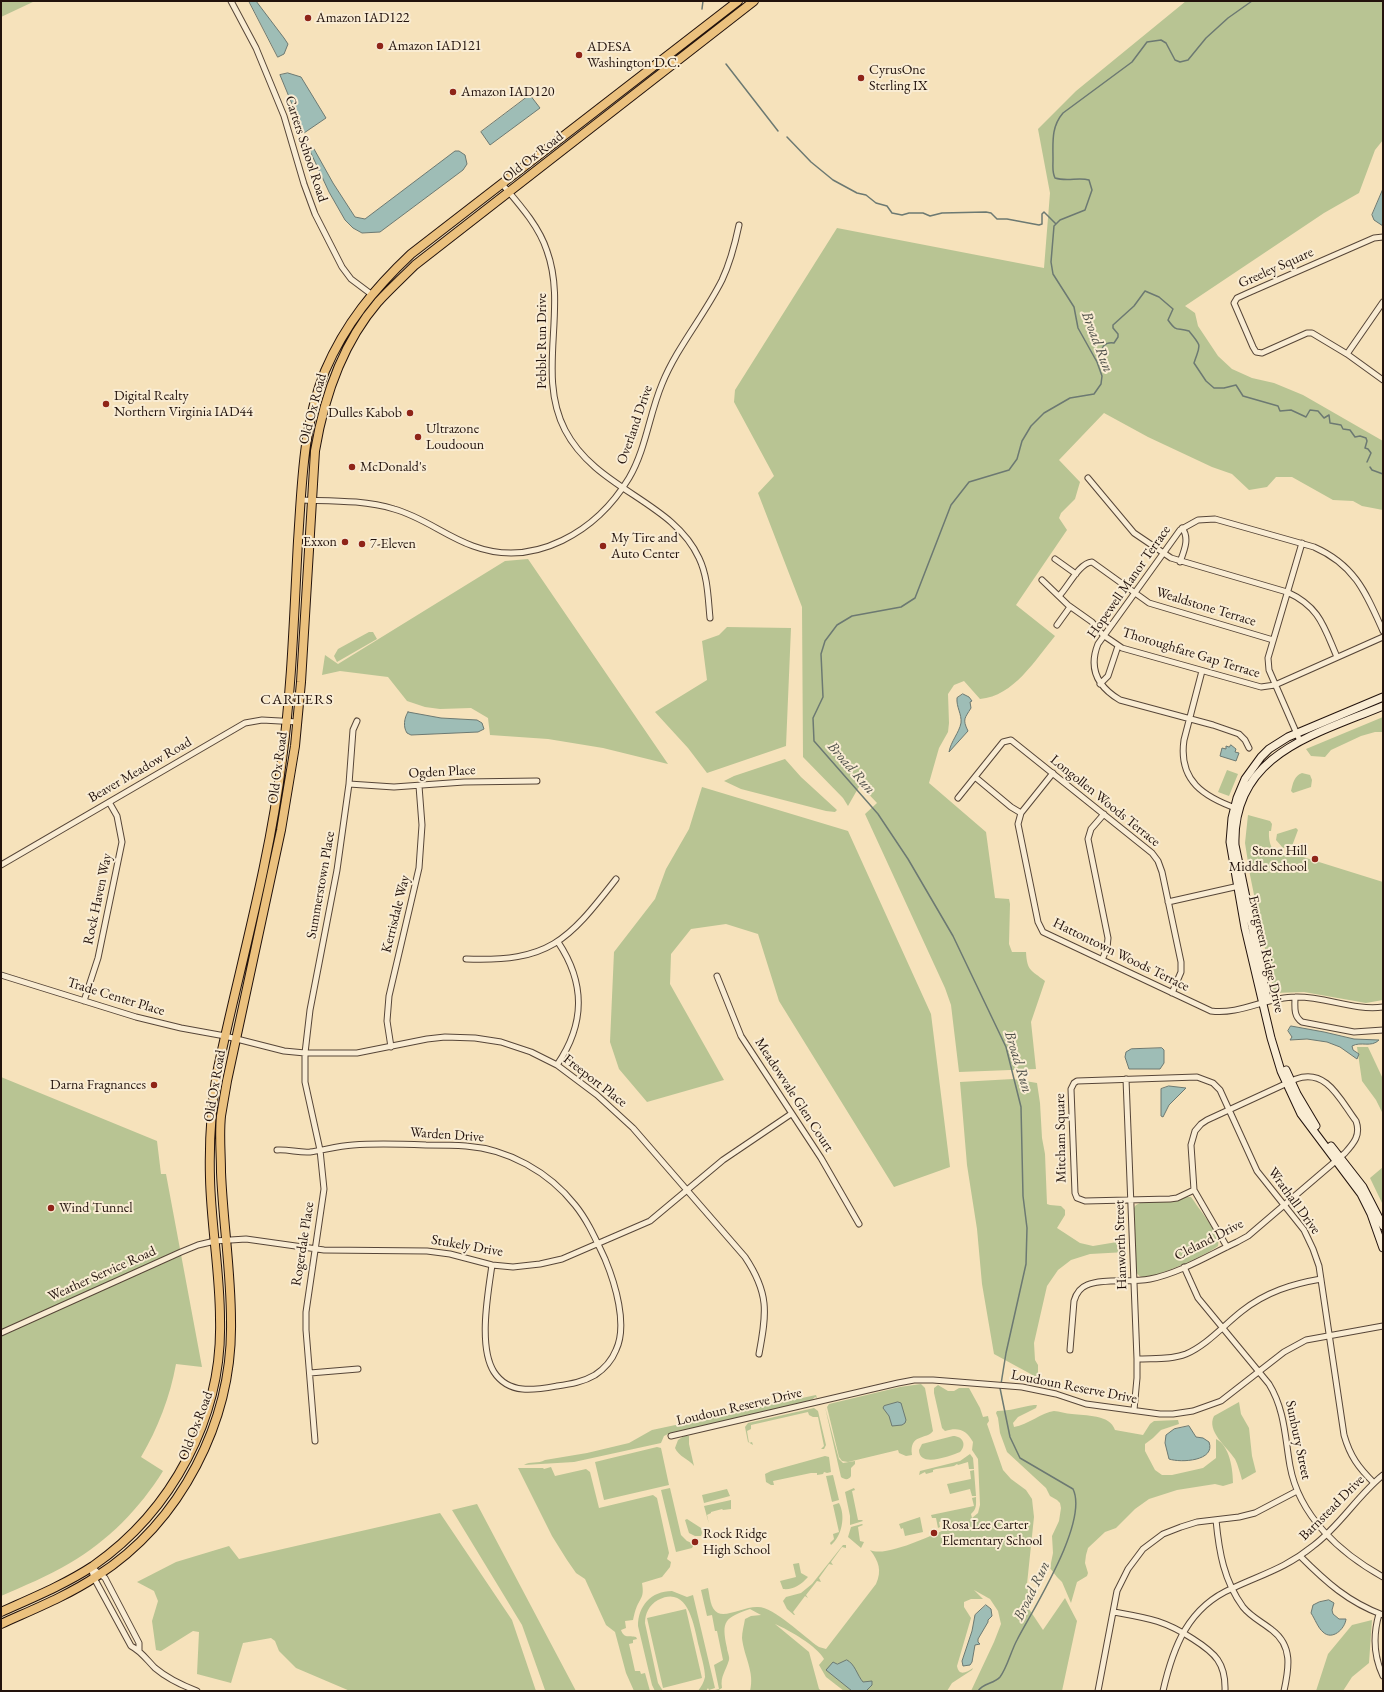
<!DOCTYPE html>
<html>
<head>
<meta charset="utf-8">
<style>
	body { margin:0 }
	#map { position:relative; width:1384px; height:1692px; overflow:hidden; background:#f6e2bb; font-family:"EB Garamond",serif }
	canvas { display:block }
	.frame { position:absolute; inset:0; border:2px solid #22120c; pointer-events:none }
</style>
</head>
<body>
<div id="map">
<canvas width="1384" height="1692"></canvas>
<div class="frame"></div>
</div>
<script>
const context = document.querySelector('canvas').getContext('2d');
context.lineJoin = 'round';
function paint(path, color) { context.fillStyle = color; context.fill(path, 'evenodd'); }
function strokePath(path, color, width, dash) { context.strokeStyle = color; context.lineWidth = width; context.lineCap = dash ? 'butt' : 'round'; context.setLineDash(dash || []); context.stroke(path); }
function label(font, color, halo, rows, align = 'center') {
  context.font = font + ' "EB Garamond",serif'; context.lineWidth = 4; context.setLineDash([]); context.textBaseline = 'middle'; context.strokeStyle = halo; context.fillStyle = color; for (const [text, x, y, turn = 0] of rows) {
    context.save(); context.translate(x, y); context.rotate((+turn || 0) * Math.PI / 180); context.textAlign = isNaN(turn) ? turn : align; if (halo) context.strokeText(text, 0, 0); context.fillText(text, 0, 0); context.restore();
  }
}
const green = new Path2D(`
	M1,1H35L1,17Z
	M1186,1H1383V140L1375,150L1359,193L1324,213L1185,306L1195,313L1198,326L1218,356L1232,369L1252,378L1274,383L1303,395L1383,441V510L1362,506L1353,501L1333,500L1292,477H1276L1267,487L1249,490L1232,474L1212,467L1148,437L1104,413L1059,460L1080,482L1075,499L1061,513L1059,518L1067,530L1016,605L1055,636C1035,660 1014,696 980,699L964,681L954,685L948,694L949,723L948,732L939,748L929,783L986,832L995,898L1009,899L1010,904L1009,944L1012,952H1026C1027,971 1031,970 1045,981L1031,1022L1036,1069L959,1072L951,1005L945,988L865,814L877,803L860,785L848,806L843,798L803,757L802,607L758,493L774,476L734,402L735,390L837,228L1044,268L1050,193L1038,129L1076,91Z
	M528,559L668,764L603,748L548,739L490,735L488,718L471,708L440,709L425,707L407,701L388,677L340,671L322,675L325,655L338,664L505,561Z
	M727,627L791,628L786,746L707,773L688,748L655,712L707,680L702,641L719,635Z
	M369,632H373L377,639L337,662L334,656L338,649Z
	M1383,717V732H1375L1361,736L1331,750L1325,757L1311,756L1306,749Z
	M785,759L801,777L837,810L835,812L826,811L741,789L724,781L734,776Z
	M1227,770L1238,774L1229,796L1218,792Z
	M1302,773L1310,775L1312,780L1311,787L1293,793L1291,791C1293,783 1294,776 1302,773Z
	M702,787L848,831L931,1014L950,1167L894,1187L779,1001L758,934L726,924L691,929L671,954L670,984L724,1080L647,1102L619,1069L610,1042L614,952L655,899L666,869L689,829Z
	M1248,815L1270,821L1272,824L1271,831H1269C1268,849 1277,861 1295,852L1303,857L1383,882V1000L1366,1003L1304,992L1274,993L1250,875L1245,843Z
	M1296,828L1298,830L1292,846L1283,848L1276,840L1277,834Z
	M1357,1047H1368L1383,1079V1114L1376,1100L1362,1081Z
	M1,1077L157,1141L161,1174H166L202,1367L176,1364C170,1397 158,1428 141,1457L163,1471C140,1508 108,1541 70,1563C48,1576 24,1586 1,1596Z
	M1013,1079L1037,1083L1040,1103L1042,1138L1045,1154L1047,1204L1050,1205L1061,1206L1065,1210V1215L1057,1228L1080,1243L1093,1246L1117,1242L1121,1243L1126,1252L1090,1254L1071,1260L1058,1270L1047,1286L1034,1343L1035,1360L1038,1365V1378L994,1354L982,1284L977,1229L967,1165L960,1082Z
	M1383,1167V1205L1370,1178Z
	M1186,1197H1191L1194,1201C1200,1211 1222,1236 1218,1246C1207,1255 1156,1278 1143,1277C1140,1277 1138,1275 1136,1272L1134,1208L1136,1205L1142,1202L1174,1201Z
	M921,1384L925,1388L933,1431C927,1440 909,1433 912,1455L906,1456L899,1453L898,1450L848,1462L842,1461L839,1457L827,1407L829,1404L900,1387Z
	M938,1385L948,1391H954L959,1388H969L980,1408L983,1417L988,1416L989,1421L987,1424L1003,1470L1011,1479L1026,1490L1032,1499L1034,1517L1027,1584L1031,1597L1029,1609L1043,1630L1065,1598L1077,1621L1062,1691H971L994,1642L1001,1624L998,1611L990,1599L974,1590L983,1599H971L964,1602V1607L971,1618L957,1666C959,1677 967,1672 973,1668L972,1670L952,1683L947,1691H844L826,1677L819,1665L824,1659C817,1646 789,1630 775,1624L809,1652L819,1689L822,1691H750C755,1672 744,1657 742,1638C742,1632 744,1625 745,1619L751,1616L761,1615L750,1609C725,1618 721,1620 727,1648C727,1651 730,1657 729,1660C726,1671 720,1676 722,1688L717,1691H711L719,1689L714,1665L723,1660L717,1631H715L712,1615L707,1616L701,1590L708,1588C710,1596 710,1609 718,1613C728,1617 746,1606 758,1607C774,1607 804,1637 819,1647L826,1649L876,1584C882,1571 879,1561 870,1550C886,1558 934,1534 951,1527L949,1523L946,1524L944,1520L939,1522L940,1527L938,1528L936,1518H932L931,1515L974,1506L972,1498L976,1497C976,1504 977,1509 971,1514L972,1518L978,1513L980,1505L978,1459L972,1450L973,1442C966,1430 959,1427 945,1431L942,1428L934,1393V1388Z
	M816,1395L817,1398L815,1397L812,1400L668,1434L664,1436L661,1443L574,1462L524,1465C530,1461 538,1464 545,1460L587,1453L629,1443L652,1430Z
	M1239,1402L1241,1414L1249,1428L1252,1456L1256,1472L1242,1480C1240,1473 1238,1465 1235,1459C1227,1447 1206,1431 1214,1416Z
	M1034,1405H1037L1036,1408L1018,1417L1013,1423L1014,1427C1028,1425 1042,1412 1054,1411C1059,1411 1066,1414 1072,1414C1085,1416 1110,1414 1115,1430L1143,1435L1150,1424L1154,1421L1178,1420L1179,1424L1161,1430L1153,1438L1145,1444V1451L1155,1470L1162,1475H1172L1203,1468L1216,1458V1439C1230,1446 1233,1470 1233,1483L1223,1486L1215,1484L1177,1490L1149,1499L1135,1509L1116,1528L1105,1532L1088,1548L1086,1555L1085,1563L1088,1573L1087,1576L1077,1582L1071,1603L1062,1582L1057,1577L1050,1568L1053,1553L1052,1536L1059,1521L1061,1508L1060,1503L1057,1500L1050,1496L1046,1488L1007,1452L1000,1433L998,1418L996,1413L997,1411C1010,1411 1021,1407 1034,1405Z
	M825,1407L839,1459L843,1463L855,1461V1464L851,1468V1476C849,1480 845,1480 841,1477Z
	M814,1408L818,1411L826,1445L824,1449H821L824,1446L818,1417H813L809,1415L808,1412L751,1425V1429L747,1431L749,1443L752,1442L753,1445L748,1442L745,1427L748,1423Z
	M684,1436H689V1444L694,1466C690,1460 678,1456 675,1448L678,1440Z
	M953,1436C963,1436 967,1445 960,1452C950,1456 919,1468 919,1450L922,1444Z
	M657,1447L661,1448L669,1485L604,1500L595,1462Z
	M970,1454L973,1458L974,1469H969L968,1462L958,1465L957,1464L954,1466L936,1469L933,1470V1472L926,1474L925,1472L919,1475L920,1471L960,1461Z
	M825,1456L829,1457L831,1472L827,1473L824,1472L823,1474L817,1475V1473H811L773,1481L774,1485H771L766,1482L765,1474L771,1471Z
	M551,1467L555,1476L586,1469L590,1472L599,1508L653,1495L657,1498L669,1553L667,1559L671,1562L670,1567L662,1577L642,1583C644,1596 642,1596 637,1606C635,1611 634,1615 633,1620L625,1621L626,1628L621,1630C624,1639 629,1635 636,1637L637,1639L633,1640V1643L629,1644L635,1671H640L641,1674L645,1673L650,1691H634L626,1673L615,1632L606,1625L585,1579L576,1573L567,1560L552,1536L518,1468H543L544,1469Z
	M974,1470L976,1496H972L970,1489L950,1494L947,1484L971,1479L970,1471Z
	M833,1475L839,1500L832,1502L826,1476Z
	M670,1488L681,1535L687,1541L694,1544L692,1548L676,1552L661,1490Z
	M854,1488L855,1490L852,1491L858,1520H862L863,1521L850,1525V1516L845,1492Z
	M727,1489L730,1496L704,1503L702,1495Z
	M731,1500V1509L723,1510L722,1509L711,1512V1513L707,1515L709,1524L704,1506Z
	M839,1503C846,1516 842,1536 831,1545L830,1543L834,1539L833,1534L839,1532L833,1505Z
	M477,1504L576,1691L545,1690L522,1625L452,1510Z
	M440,1513L512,1620L536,1691H350L296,1668L279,1651L275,1641L271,1638L243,1643L231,1683L197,1674L199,1632L193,1631L161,1651L156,1650L152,1621L158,1601L154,1591L137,1582L176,1562L229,1546L239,1559Z
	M920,1517L923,1532L905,1536L903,1528L901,1529L899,1524Z
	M687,1519L701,1528L702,1533L701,1536H695L689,1533L685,1520Z
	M862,1524L863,1525L858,1527L860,1541L864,1542L861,1548L848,1537L851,1527Z
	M843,1545H846V1548L842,1547L831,1562L833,1565L829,1564L819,1578L821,1582L817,1581L806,1595L808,1598L805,1596L793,1612L795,1615H794L787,1609L783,1601L786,1597L801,1593L812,1584Z
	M799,1563L801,1573L808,1577C801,1585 793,1590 783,1589L780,1581L796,1577L793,1564Z
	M672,1591L687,1597L693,1595L715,1688L709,1690L708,1688L706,1691H698C701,1687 704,1682 705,1677C705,1668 701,1656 699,1647C694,1627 689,1584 658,1600C649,1605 645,1614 645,1623L658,1683L663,1691H655L652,1685L638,1626C638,1606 651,1591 672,1591Z
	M686,1609L702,1678L663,1688L647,1618Z
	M1372,1620L1369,1663L1352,1677L1343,1691H1316L1328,1654L1352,1625Z`);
const water = new Path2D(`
	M249,1H256L284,38L288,44L284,54L278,57Z
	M288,73L301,77L326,118L304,133L280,75Z
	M530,95L540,108L490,145L481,132Z
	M314,149L333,183L355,217L365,219L455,151H459L465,155L467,164L463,170L380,232L362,233L353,228L345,220L329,192L310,151Z
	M1383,189V226L1374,220L1372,215Z
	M963,694L969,697L972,701L970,702L971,708C965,718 962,719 968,731L949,752C951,741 959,733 961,723C962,714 956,707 957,698Z
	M408,712L441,718L477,720L482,723L484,729L478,732L411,735L407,733C403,727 404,718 408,712Z
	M1231,745L1236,749L1235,752L1239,753L1236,761L1220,756L1222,748L1226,749V746L1229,747Z
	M1291,1026L1324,1032L1354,1039L1379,1040C1371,1048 1361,1041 1352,1046L1353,1050L1359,1054L1357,1059L1340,1047L1327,1042L1307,1039L1290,1040L1292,1037L1288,1031Z
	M1162,1048L1164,1050V1063L1160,1069H1129L1125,1057L1126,1052L1131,1049Z
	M1169,1086L1186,1088L1169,1105L1163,1117L1161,1116V1089Z
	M898,1402L901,1403L906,1420L905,1423L902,1425L892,1426L889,1416L883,1408L884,1406Z
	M1189,1426L1196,1437L1203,1438L1209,1442C1216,1461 1181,1463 1169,1459L1165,1443L1166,1435L1174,1429Z
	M1329,1600L1334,1603L1332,1610L1333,1614L1339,1619H1346C1345,1629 1332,1641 1323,1632C1318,1628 1315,1619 1311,1613L1313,1605L1319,1602Z
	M986,1605L991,1609L992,1616L988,1620V1622L978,1639V1642L980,1644L975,1645L972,1662L970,1665L963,1666L962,1661L972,1631L975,1615Z
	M847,1660C855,1664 857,1675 863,1682L872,1681V1685L866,1691H852L826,1670L833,1662L837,1664Z`);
const stream = new Path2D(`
	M702,9L703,1
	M726,64L778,131
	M787,137L811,162L833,180L857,193L866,195L876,203L887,206L892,213L902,215L909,213H923L930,216L942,213L986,212L991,213L997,219H1007L1039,225L1042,224V214L1044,212L1056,224
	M1097,361C1102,352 1101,341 1114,343L1118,337V334L1113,328V325L1134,306L1145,291L1159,297L1173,309L1168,320C1177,333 1177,327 1189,331C1203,348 1200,344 1194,363L1206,381L1214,388H1224L1236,385L1243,396L1278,406L1280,411L1291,410L1306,417L1310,410L1318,411L1324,418L1329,415L1330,423L1341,425L1343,429L1350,430L1355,437L1360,436L1366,438L1367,441L1365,448L1368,449L1371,453L1367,462
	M1370,467L1372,470L1383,474
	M1001,1384L1006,1353L1026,1264L1027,1228L1023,1196L1021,1107L1006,1047L953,936L908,859L878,814L814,741L813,718L823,697L821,654L825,641L837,625L852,616L901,607L915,598L951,505L969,482L1009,470L1017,459L1022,441L1031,426L1044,413L1070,398L1094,394L1101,384L1102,376L1097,362L1078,328L1074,307L1053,274L1051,262L1054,226L1060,220L1085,210L1092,190L1089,180C1078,177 1067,182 1055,178C1052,172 1053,167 1053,160C1053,142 1051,127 1063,113L1132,62L1147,42L1161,40L1166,43L1175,60L1180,62L1188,60L1206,38L1228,18L1252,1
	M978,1691C983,1683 994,1684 1000,1677C1007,1668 1011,1651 1017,1640C1033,1609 1089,1522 1073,1489L1020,1458L1010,1437L1000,1388`);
const street = new Path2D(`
	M231,1L256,48L284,116L304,184L315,214L342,267L351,279L371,294
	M502,184C519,204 539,226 547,251C568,309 536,374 565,430C596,490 673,501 699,558C708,577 708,598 710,618
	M1383,237L1374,238L1248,293L1237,298L1234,303L1253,347L1256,352L1262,353L1307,333H1312L1347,354L1383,380
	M1347,354L1383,302
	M1088,478L1134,533L1171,558L1287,592C1320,607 1324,627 1337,657
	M301,500C331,501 365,500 394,509C423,517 445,536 473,546C535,569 597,531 629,478C646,449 649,415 662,384C677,347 704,316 722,280C730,263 735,244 739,225
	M1055,559L1076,574
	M1180,562C1184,551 1190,538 1182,528
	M1042,580L1068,605L1092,622L1103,635L1122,648L1261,687L1275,685L1383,637
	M1059,596C1068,587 1079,563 1092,562L1149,603L1273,640
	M1057,625L1070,607
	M1202,671L1184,740C1178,781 1204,797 1238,809
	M1100,684L1108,676L1118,646
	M1300,741L1269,670L1268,658L1302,543
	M1249,748L1245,740L1239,734L1213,725L1120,700C1098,687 1088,669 1098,644L1180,530L1198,520L1215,519L1314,547C1355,565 1366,593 1383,631
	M1053,773L1021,813L1018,824L1038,922L1043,932L1211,1011C1240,1015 1267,997 1295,997C1325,996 1353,1011 1383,1007
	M975,777L1011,807L1021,813
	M349,784L394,787L464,782L537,781
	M958,798L1003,742L1011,740L1152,853L1158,861L1162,872L1181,962V972L1172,993
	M1,865L245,723L262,720L298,722
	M1168,902L1239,886
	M466,959C549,962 567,942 616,879
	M1102,960L1107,948L1108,938L1088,839L1091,829L1104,814
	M1,975L136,1017L181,1028L225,1036L284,1051L305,1053H357L427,1039L445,1037L475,1038L501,1042L531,1052L557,1065L597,1095L633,1128L745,1257C769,1293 767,1312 759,1354
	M717,976L741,1036L821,1158L859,1224
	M1295,997C1295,1006 1293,1016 1302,1022L1354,1032L1383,1030
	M84,1001L98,958L122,842L117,816L109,802
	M391,1047L387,1021L389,996L419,868L422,825L419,786
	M557,1065C585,1024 586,984 558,942
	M1126,1079L1137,1359V1378L1134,1410
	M277,1150C288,1149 299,1153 310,1152C324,1150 338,1146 353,1145C377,1143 402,1144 426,1145C439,1145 453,1145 466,1146C508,1149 549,1172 575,1205C588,1221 596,1240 605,1259C615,1283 628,1325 616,1350C612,1360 604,1369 595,1375C583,1382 571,1384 557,1386C535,1390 509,1395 494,1372C478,1347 488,1293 492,1265
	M1194,1190L1177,1198L1170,1199L1085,1201L1077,1198L1075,1193L1071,1089L1074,1083L1077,1081L1197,1077L1213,1083L1220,1090L1257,1171L1304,1230L1313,1249L1319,1266L1344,1435C1350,1456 1358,1467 1374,1483
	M1184,1267L1198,1298L1269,1384C1285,1410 1285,1438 1290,1466C1299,1516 1340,1553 1383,1577
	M1,1333L181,1252L198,1245L215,1241L246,1239L324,1250L427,1251L450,1254L492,1265L513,1267L540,1264L562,1259L650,1221L723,1160L791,1114
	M1070,1350L1074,1301C1076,1294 1079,1288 1087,1285C1103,1278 1131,1283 1150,1279C1180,1273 1209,1255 1237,1242L1248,1236L1345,1153C1354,1143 1361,1135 1356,1121C1340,1100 1327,1068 1296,1079L1207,1120L1201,1124L1195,1131L1191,1145L1194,1190L1227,1247
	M1137,1359C1153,1358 1171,1360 1186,1354C1207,1345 1224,1325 1242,1311C1266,1292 1292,1284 1321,1279
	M310,1373L358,1369
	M671,1436L898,1383L914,1380H933L1022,1387L1056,1394L1086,1404L1160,1414H1173L1193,1411L1221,1401L1284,1352L1306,1340L1383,1326
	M315,1441L306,1330V1312L324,1189L320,1150L305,1082V1053L310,1010L337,870L349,784L353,730L357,721
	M1216,1520C1219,1552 1224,1581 1243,1607C1251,1617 1262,1622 1272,1630C1293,1646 1289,1668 1284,1691
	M1300,1556C1326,1582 1348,1602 1383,1615
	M91,1567L94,1578L131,1646C141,1651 147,1660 155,1668C168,1679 181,1685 197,1691
	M91,1567L105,1578L139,1643V1650
	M1114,1612C1147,1618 1164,1620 1193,1639C1215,1653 1226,1663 1225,1691
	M1379,1614C1373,1635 1374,1657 1383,1676
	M1098,1691L1117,1591L1128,1569L1143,1549L1163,1534L1181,1527L1197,1522L1239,1517L1255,1513L1297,1491
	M1163,1691C1173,1647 1188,1607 1233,1588C1263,1574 1286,1568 1313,1546C1340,1526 1357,1496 1383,1475`);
const secondary = new Path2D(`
	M1383,697L1288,737L1269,749L1261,757L1245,779L1237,798L1232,818L1230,842L1245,928L1271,1038L1281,1071L1301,1114L1361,1194L1371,1214L1383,1248
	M1267,998L1235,845C1232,754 1314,735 1383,706
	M1286,1070L1297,1094L1316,1126
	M1331,1146L1363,1187L1383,1226`);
const primary = new Path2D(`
	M1,1612C32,1598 64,1585 93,1566C172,1511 223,1417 220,1319C220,1272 211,1225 210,1178C209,1142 211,1108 217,1073C239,969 269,866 282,760C292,687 294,614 298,541C302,483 303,425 325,371C345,324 374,289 411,254L738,1
	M1,1624C34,1609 67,1596 97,1576C181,1522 233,1421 231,1321C231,1271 223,1222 221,1172C221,1153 219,1135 221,1116C223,1104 225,1093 227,1081L281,830L295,746L301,682L315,451C324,397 342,344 378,302C390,289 403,277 415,265L754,1`);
const markers = [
	[308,18,4,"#8f2418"],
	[380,46,4,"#8f2418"],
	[579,55,4,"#8f2418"],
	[861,78,4,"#8f2418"],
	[453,92,4,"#8f2418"],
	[106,404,4,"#8f2418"],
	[410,413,4,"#8f2418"],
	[418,437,4,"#8f2418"],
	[352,467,4,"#8f2418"],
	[345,542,4,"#8f2418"],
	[362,544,4,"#8f2418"],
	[603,546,4,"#8f2418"],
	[1315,859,4,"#8f2418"],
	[154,1085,4,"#8f2418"],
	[51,1208,4,"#8f2418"],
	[934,1533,4,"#8f2418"],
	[695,1542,4,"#8f2418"]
];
const poiNames = [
	["Amazon IAD122",316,18],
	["Amazon IAD121",388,46],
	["ADESA",587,47],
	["Washington D.C.",587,63],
	["CyrusOne",869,70],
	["Sterling IX",869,86],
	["Amazon IAD120",461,92],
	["Digital Realty",114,396],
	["Northern Virginia IAD44",114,412],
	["Dulles Kabob",402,413,"right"],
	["Ultrazone",426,429],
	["Loudooun",426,445],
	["McDonald's",360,467],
	["My Tire and",611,538],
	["Auto Center",611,554],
	["Exxon",337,542,"right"],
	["7-Eleven",370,544],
	["Stone Hill",1307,851,"right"],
	["Middle School",1307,867,"right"],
	["Darna Fragnances",146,1085,"right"],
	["Wind Tunnel",59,1208],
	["Rosa Lee Carter",942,1525],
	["Elementary School",942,1541],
	["Rock Ridge",703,1534],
	["High School",703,1550]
];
const streetNames = [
	["Carters School Road",306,149,72],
	["Old Ox Road",533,157,-38],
	["Greeley Square",1276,268,-24],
	["Pebble Run Drive",542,341,-90],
	["Old Ox Road",313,409,-75],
	["Overland Drive",635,425,-71],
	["Hopewell Manor Terrace",1129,582,-55],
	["Wealdstone Terrace",1206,607,17],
	["Thoroughfare Gap Terrace",1191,653,17],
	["Old Ox Road",278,768,-82],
	["Beaver Meadow Road",140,770,-30],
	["Ogden Place",442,772,-3],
	["Longollen Woods Terrace",1105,801,39],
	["Summerstown Place",321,885,-80],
	["Rock Haven Way",98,899,-78],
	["Kerrisdale Way",396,914,-76],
	["Evergreen Ridge Drive",1266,954,77],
	["Hattontown Woods Terrace",1121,955,26],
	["Trade Center Place",116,997,17],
	["Freeport Place",595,1081,38],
	["Old Ox Road",215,1086,-80],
	["Meadowvale Glen Court",794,1095,57],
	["Warden Drive",447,1135,4],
	["Mitcham Square",1061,1138,-91],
	["Wrathall Drive",1294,1201,54],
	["Cleland Drive",1209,1240,-27],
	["Rogerdale Place",303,1244,-81],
	["Hanworth Street",1121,1245,-92],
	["Stukely Drive",467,1246,10],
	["Weather Service Road",102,1274,-24],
	["Loudoun Reserve Drive",1074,1387,11],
	["Loudoun Reserve Drive",739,1407,-13],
	["Old Ox Road",196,1426,-69],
	["Sunbury Street",1298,1440,78],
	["Barnstead Drive",1332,1508,-45]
];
const waterNames = [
	["Broad Run",1097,342,69],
	["Broad Run",851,768,49],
	["Broad Run",1018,1062,73],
	["Broad Run",1032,1591,-64]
];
const neighbourhoodNames = [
	["CARTERS",297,700]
];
paint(green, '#b8c493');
paint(water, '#9ebdb6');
strokePath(water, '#6c7972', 1);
strokePath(stream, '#6c7972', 1.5);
strokePath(street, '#574638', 7);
strokePath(secondary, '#22120c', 9);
strokePath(primary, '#22120c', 10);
strokePath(street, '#f9ecd3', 5);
strokePath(secondary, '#f9ecd3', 7);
strokePath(primary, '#ebc17e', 8);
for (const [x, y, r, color] of markers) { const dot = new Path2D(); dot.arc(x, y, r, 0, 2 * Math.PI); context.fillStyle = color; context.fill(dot); strokePath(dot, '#f9ecd3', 1.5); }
label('14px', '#22120c', '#f9ecd3', poiNames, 'left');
label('14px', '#22120c', '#f9ecd3', streetNames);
label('italic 15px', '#4d4e48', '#f9ecd3', waterNames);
context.letterSpacing = '1px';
label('15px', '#22120c', '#f9ecd3', neighbourhoodNames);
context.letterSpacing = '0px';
</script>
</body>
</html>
